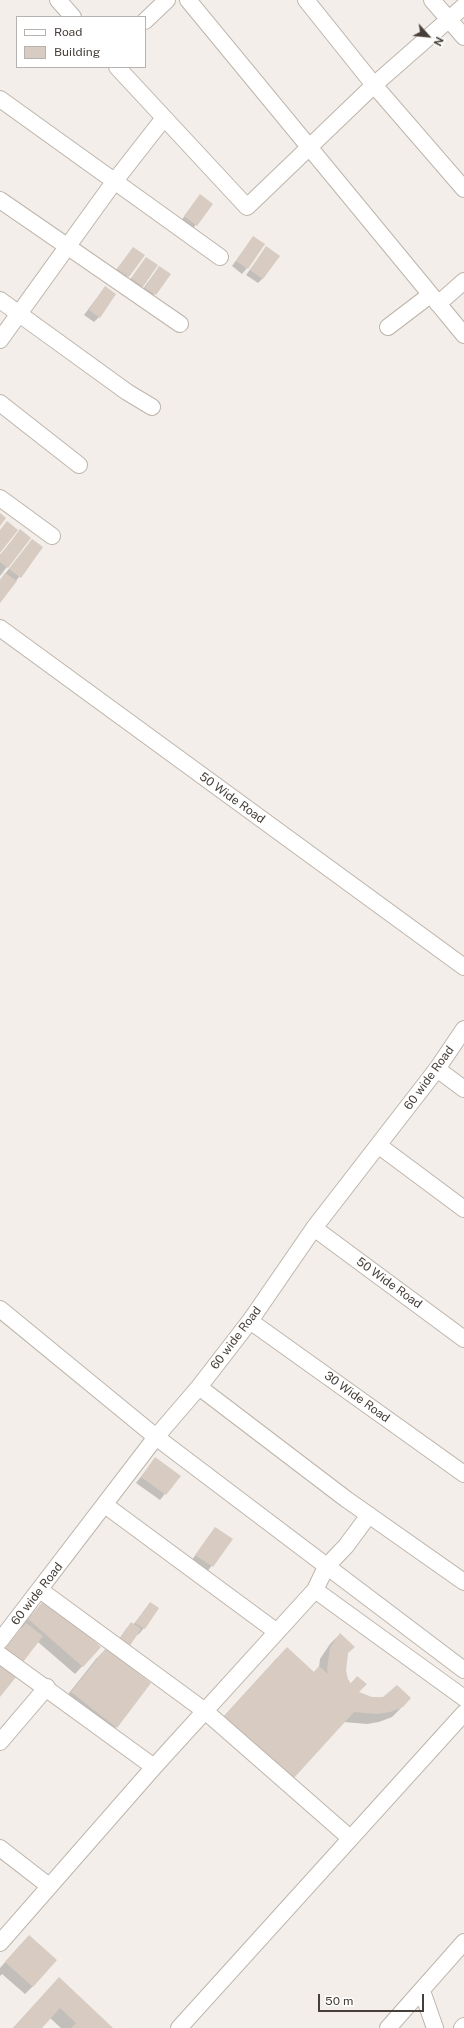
<!DOCTYPE html>
<html>
<head>
<meta charset="utf-8">
<style>
	body { margin:0 }
	#map { position:relative; width:464px; height:2028px; overflow:hidden; background:#f3eee9; font-family:"Public Sans",sans-serif }
	canvas { display:block }
	.legend { position:absolute; left:16px; top:16px; width:130px; height:52px; box-sizing:border-box; background:#fff; border:1px solid #b5b2af; margin:0; padding:5px 7px; list-style:none; font-size:12px; color:#463e38 }
	.legend li { display:flex; align-items:center; gap:8px; height:20px }
	.legend b { width:20px; border:1px solid #b5b2af }
	.north { position:absolute; left:408px; top:16px; width:40px; height:40px; -webkit-text-stroke:3px #fff; paint-order:stroke; rotate:117deg; font-size:11px; font-weight:700; line-height:16px; text-align:center; color:#463e38 }
	.north::after { content:''; display:block; margin:auto; width:14px; height:18px; background:#463e38; clip-path:polygon(50% 0,100% 100%,50% 72%,0 100%) }
	.scale { position:absolute; left:318px; top:1994px; width:106px; height:18px; box-sizing:border-box; border:2px solid #463e38; border-top:0; padding-left:5px; font-size:12px; line-height:14px; white-space:nowrap; color:#463e38; -webkit-text-stroke:3px #fff; paint-order:stroke }
</style>
</head>
<body>
<div id="map">
<canvas width="464" height="2028"></canvas>
<ul class="legend">
<li><b style="height:5px;background:#fff"></b>Road</li>
<li><b style="height:11px;background:#d7cbc2"></b>Building</li>
</ul>
<div class="north">N</div>
<div class="scale">50 m</div>
</div>
<script>
const context = document.querySelector('canvas').getContext('2d');
context.lineJoin = 'round';
function paint(path, color) { context.fillStyle = color; context.fill(path, 'evenodd'); }
function strokePath(path, color, width, dash) { context.strokeStyle = color; context.lineWidth = width; context.lineCap = dash ? 'butt' : 'round'; context.setLineDash(dash || []); context.stroke(path); }
function label(font, color, halo, rows, align = 'center') {
  context.font = font + ' "Public Sans",sans-serif'; context.lineWidth = 4; context.setLineDash([]); context.textBaseline = 'middle'; context.strokeStyle = halo; context.fillStyle = color; for (const [text, x, y, turn = 0] of rows) {
    context.save(); context.translate(x, y); context.rotate((+turn || 0) * Math.PI / 180); context.textAlign = isNaN(turn) ? turn : align; if (halo) context.strokeText(text, 0, 0); context.fillText(text, 0, 0); context.restore();
  }
}
const shadow = new Path2D(`
	M200,196L212,204L191,231L180,222Z
	M253,237L247,268L242,274L232,266Z
	M133,248L143,255L123,282L113,274Z
	M266,248L263,278L258,283L246,275Z
	M146,258L142,286L137,291L127,284Z
	M159,267L169,274L150,300L140,293Z
	M105,287L99,317L94,322L84,315Z
	M20,531L29,538L0,576V555Z
	M28,545L42,548L0,601V580Z
	M155,1459L179,1476L160,1500L136,1483Z
	M216,1528L231,1539L207,1572L191,1561Z
	M46,1599L100,1647L75,1674L38,1642L0,1656L22,1628L21,1627Z
	M150,1603L158,1609L144,1628L139,1634L115,1645L126,1629L131,1624L133,1625Z
	M340,1634L347,1653L345,1662L347,1680L350,1684L357,1677L358,1692L362,1695L402,1707L392,1717L379,1722L367,1724L344,1722L292,1779L215,1726L277,1658L313,1673L319,1667L320,1659L330,1644Z
	M106,1649L116,1727L106,1737L62,1702L96,1659Z
	M21,1944L33,1986L25,1994L2,1974L0,1976V1968Z
	M49,1989L112,2028H61L50,2018L41,2028H13Z`);
const building = new Path2D(`
	M200,194L213,204L197,226L184,216Z
	M253,236L265,244L248,269L236,261Z
	M266,246L280,256L263,279L250,270Z
	M133,247L145,255L129,277L117,269Z
	M146,257L158,265L143,287L131,278Z
	M159,266L171,274L156,295L145,288Z
	M105,286L116,294L100,318L89,310Z
	M0,513L6,518L0,526Z
	M7,521L18,530L0,553V530Z
	M20,529L31,538L8,568L0,562V556Z
	M32,539L43,547L21,578L9,569Z
	M5,573L17,581L0,603V580Z
	M155,1457L181,1476L166,1495L141,1477Z
	M215,1527L233,1539L213,1567L195,1555Z
	M46,1598L101,1647L83,1667L28,1619Z
	M150,1602L159,1608L145,1629L135,1623Z
	M131,1622L141,1629L129,1647L119,1640Z
	M26,1623L43,1636L20,1666L3,1653Z
	M340,1633L355,1647L348,1653L346,1671L348,1679L351,1684L357,1676L367,1684L359,1692L372,1697H383L397,1685L411,1698L403,1707L390,1712L377,1714L354,1712L293,1779L224,1716L287,1647L314,1672L319,1666L328,1674L327,1669L330,1648Z
	M106,1648L151,1683L117,1728L71,1692Z
	M0,1665L16,1677L0,1697Z
	M29,1935L57,1960L33,1987L5,1962Z
	M59,1977L113,2028H71L76,2023L60,2008L42,2028H13Z`);
const minor = new Path2D(`
	M58,0L73,17
	M188,0L464,335
	M306,0L374,85L464,189
	M432,0L464,37
	M145,21L167,0
	M117,67L247,207L374,85L464,6
	M0,99L220,257
	M0,200L180,324
	M0,300L127,392L152,407
	M438,304L464,281
	M388,327L430,295
	M0,340L114,182L164,118
	M0,403L79,465
	M0,498L52,536
	M0,628L464,967
	M437,1069L464,1089
	M378,1145L464,1209
	M314,1228L464,1339
	M0,1309L156,1437L464,1670
	M250,1321L464,1474
	M199,1387L346,1499L464,1582
	M105,1505L277,1632
	M40,1590L205,1711L350,1838
	M315,1590L464,1698
	M0,1641L156,1437L199,1387L250,1321L314,1228L437,1069L464,1029
	M0,1655L154,1767
	M0,1742L47,1687
	M0,1848L49,1886
	M0,1943L154,1767L315,1590L326,1567L346,1546L369,1515
	M422,1991L435,2028
	M179,2028L464,1713
	M388,2028L464,1942
	M462,2028L464,2026`);
const streetNames = [
	["50 Wide Road",232,798,36],
	["60 wide Road",429,1078,-54],
	["50 Wide Road",389,1283,36],
	["60 wide Road",236,1338,-53],
	["30 Wide Road",357,1397,36],
	["60 wide Road",37,1594,-52]
];
paint(shadow, '#0003');
paint(building, '#d7cbc2');
strokePath(minor, '#beb5ac', 18);
strokePath(minor, '#fff', 16);
label('12px', '#463e38', '#fff', streetNames);
</script>
</body>
</html>
